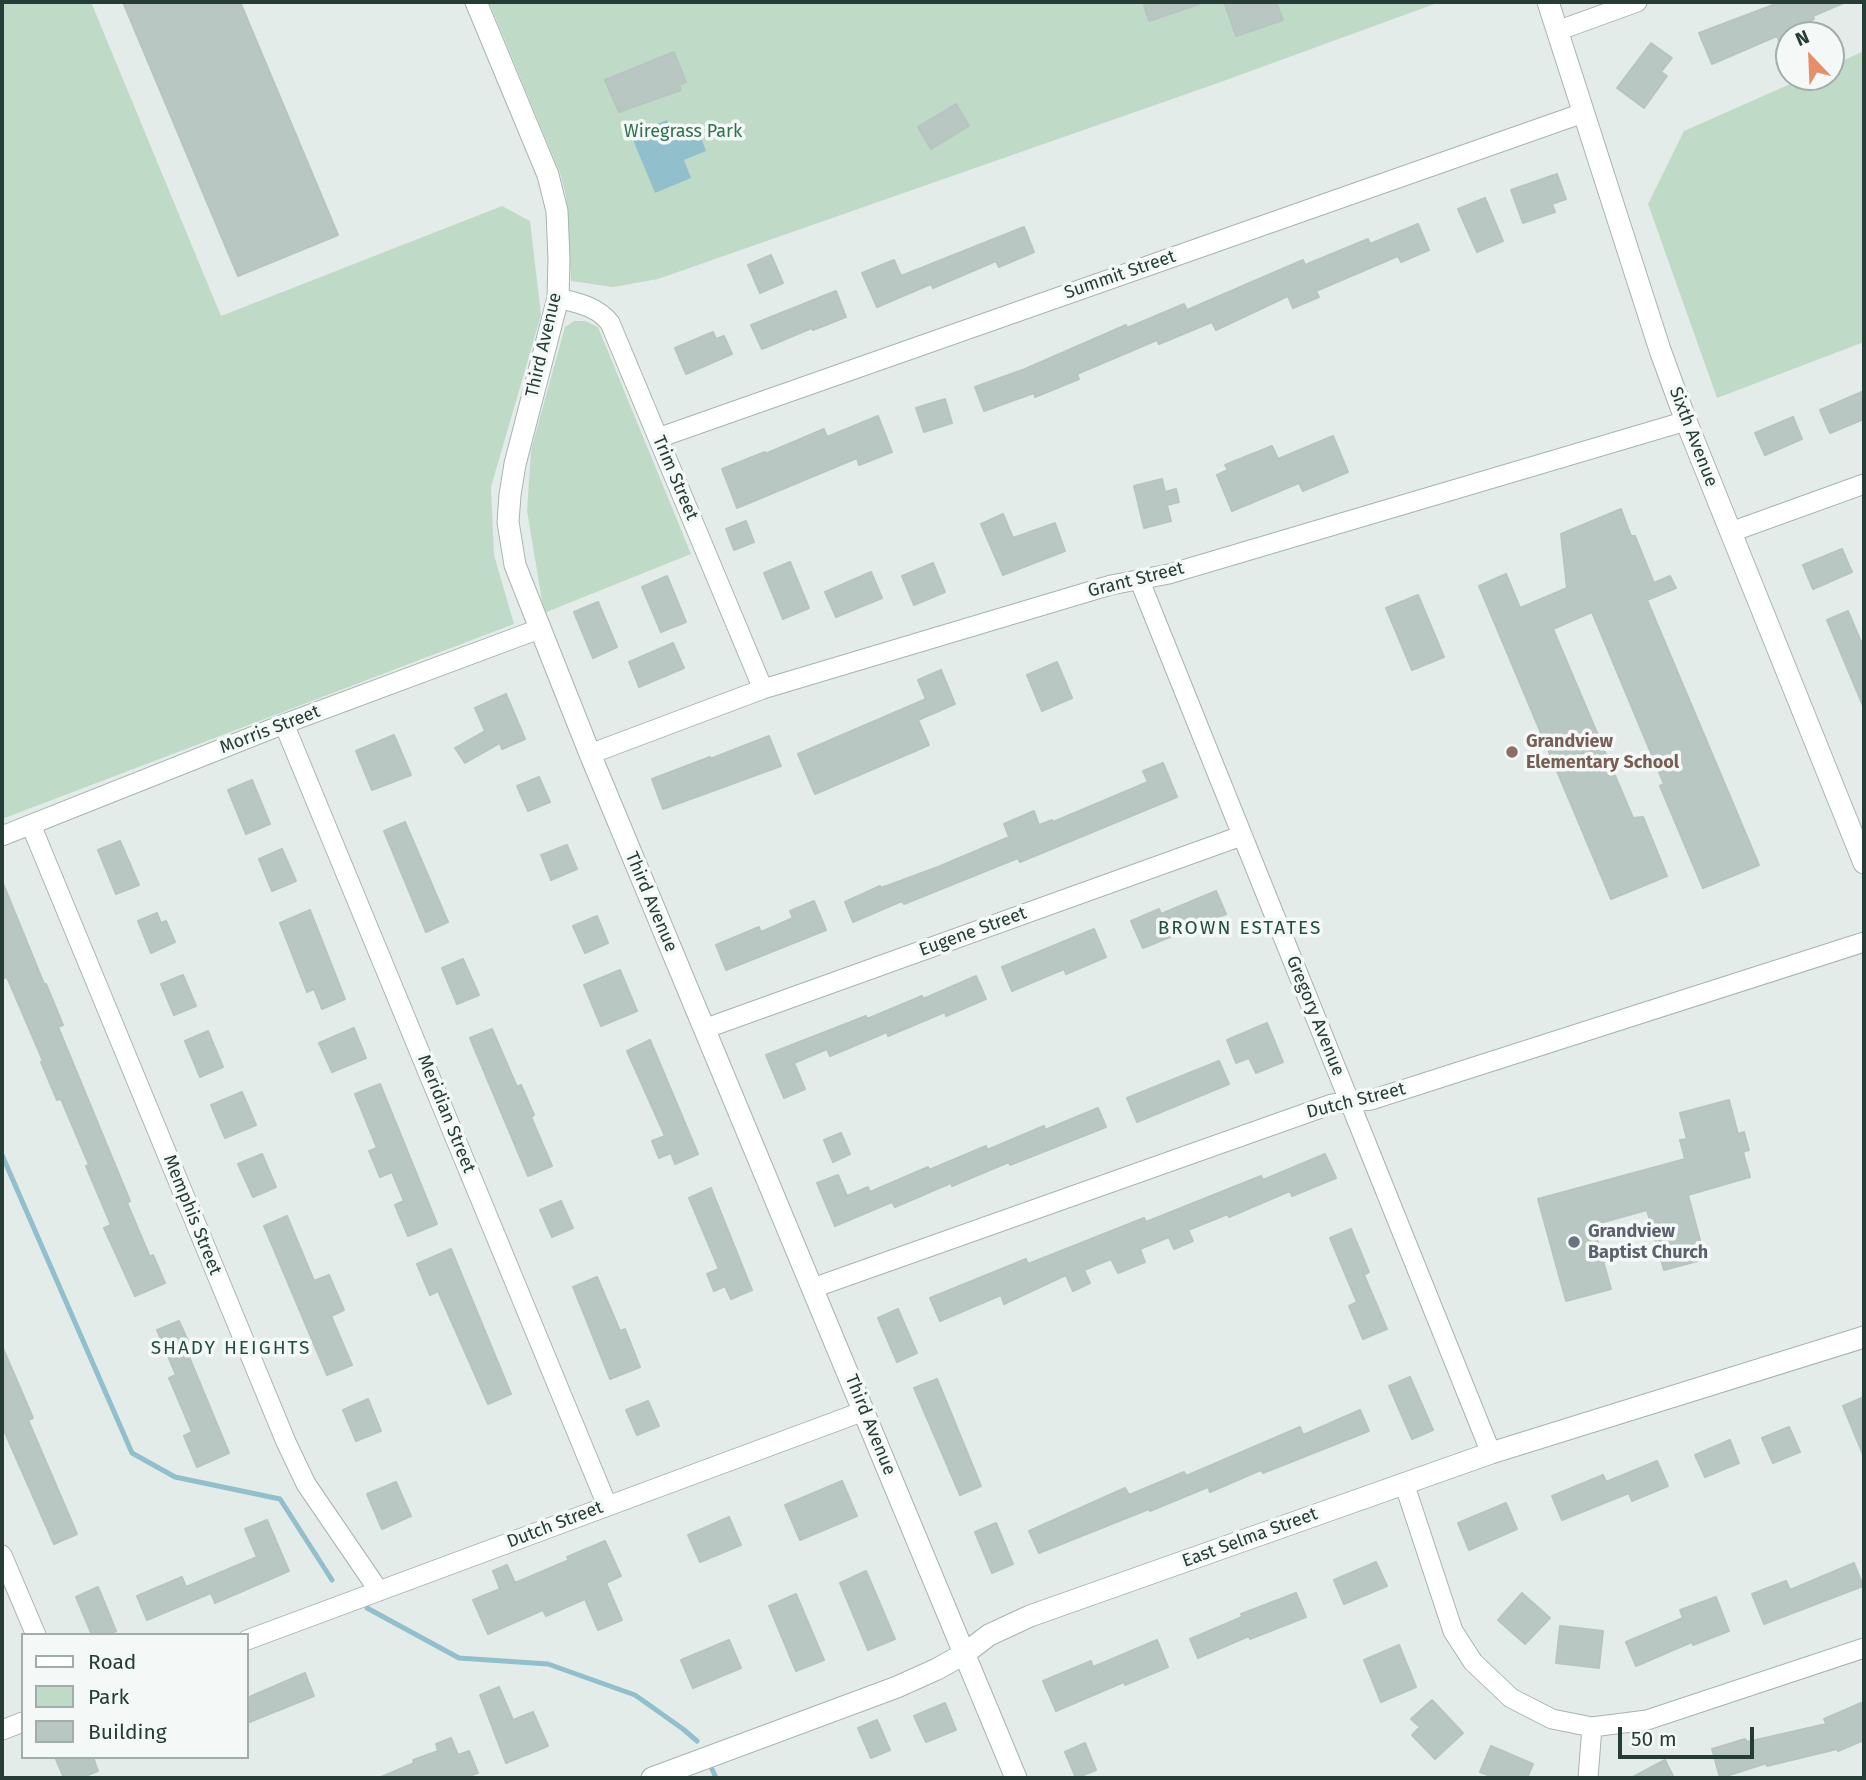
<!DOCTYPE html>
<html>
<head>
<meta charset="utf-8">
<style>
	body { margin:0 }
	#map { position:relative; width:1866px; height:1780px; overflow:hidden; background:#e4ece9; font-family:"Fira Sans",sans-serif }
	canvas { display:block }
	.frame { position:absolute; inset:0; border:4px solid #253c37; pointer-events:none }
	.legend { position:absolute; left:21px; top:1633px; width:228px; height:126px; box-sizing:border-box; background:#f4f9f7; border:2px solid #a1adaa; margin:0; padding:9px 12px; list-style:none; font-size:21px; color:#253c37 }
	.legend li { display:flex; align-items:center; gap:14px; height:35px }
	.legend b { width:35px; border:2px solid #a1adaa }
	.north { position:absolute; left:1775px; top:21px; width:70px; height:70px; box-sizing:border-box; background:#f4f9f7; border:2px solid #a1adaa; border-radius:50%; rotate:337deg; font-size:19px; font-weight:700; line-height:28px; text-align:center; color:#253c37 }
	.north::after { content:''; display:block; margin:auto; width:24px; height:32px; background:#e68e68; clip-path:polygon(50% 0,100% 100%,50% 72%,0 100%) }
	.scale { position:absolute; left:1618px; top:1727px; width:136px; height:32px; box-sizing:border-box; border:4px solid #253c37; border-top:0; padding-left:9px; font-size:21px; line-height:24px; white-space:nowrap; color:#253c37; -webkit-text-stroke:5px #f4f9f7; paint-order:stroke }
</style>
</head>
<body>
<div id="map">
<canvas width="1866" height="1780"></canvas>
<div class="frame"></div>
<ul class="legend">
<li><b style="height:9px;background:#fff"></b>Road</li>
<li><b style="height:19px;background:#bfdbc8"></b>Park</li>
<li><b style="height:19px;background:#b9c7c2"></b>Building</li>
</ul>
<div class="north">N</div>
<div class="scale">50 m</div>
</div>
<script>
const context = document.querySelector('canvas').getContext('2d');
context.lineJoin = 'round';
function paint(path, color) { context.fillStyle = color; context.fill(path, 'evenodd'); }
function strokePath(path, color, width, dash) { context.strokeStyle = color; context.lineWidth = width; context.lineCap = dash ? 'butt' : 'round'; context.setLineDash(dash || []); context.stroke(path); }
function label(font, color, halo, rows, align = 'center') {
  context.font = font + ' "Fira Sans",sans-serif'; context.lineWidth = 7; context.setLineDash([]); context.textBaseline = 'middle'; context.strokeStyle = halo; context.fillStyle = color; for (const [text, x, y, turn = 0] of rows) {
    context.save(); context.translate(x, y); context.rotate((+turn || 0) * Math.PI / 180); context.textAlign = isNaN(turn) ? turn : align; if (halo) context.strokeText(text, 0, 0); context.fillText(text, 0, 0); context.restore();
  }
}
const green = new Path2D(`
	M2,2H91L221,316L502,206L530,221L541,315L491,487L494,555L514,624L2,819Z
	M489,2H1440L1218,83L658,279L613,287L571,281L566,196L560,173Z
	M1864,51V342L1717,398L1648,204L1684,131L1806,77H1831V66Z
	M574,321H585L598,327L691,554L544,613L527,511L531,450L565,327Z`);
const water = new Path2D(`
	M667,120L674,137L697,127L706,151L684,160L691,178L655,193L631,135Z`);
const stream = new Path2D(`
	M2,1155L132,1453L175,1477L280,1499L332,1580
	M367,1608L459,1658L548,1664L635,1695L683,1729L697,1741
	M712,1769L716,1778`);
const building = new Path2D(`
	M123,2H240L338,235L238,276Z
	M1143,2H1199V4L1149,21Z
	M1224,2H1276L1283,20L1236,36Z
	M1781,2H1846L1813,16L1814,19L1792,28L1795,35H1789V63L1777,36L1712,64L1699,33Z
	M1651,43L1672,58L1661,72L1667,76L1644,108L1617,88Z
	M674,52L686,82L679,85L681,90L619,112L605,80Z
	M956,104L969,126L931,149L918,127Z
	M1557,174L1566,199L1552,204L1555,212L1523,223L1511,190Z
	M1485,198L1503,241L1477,252L1458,209Z
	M1418,224L1429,250L1401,262L1398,256L1316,291L1319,297L1293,308L1288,296L1216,330L1212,322L1159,344L1157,340L1077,374L1079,379L1035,397L1034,393L984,411L975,387L1025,369L1126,325L1127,328L1184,304L1187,310L1303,260L1305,265L1368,239L1370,244Z
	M1024,227L1034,252L999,267L996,261L933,288L931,284L877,307L862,273L894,260L901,276Z
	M771,255L783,283L760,293L748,265Z
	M836,291L846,317L813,330L812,328L762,349L751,325Z
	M713,332L716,339L724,336L732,354L686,374L675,348Z
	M1864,391V419L1830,433L1820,410Z
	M945,399L952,423L924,432L916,408Z
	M878,416L892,452L859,465L857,458L737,508L722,469L765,452V454L824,429L827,437Z
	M1793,417L1802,439L1765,455L1755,433Z
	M1333,436L1348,472L1303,491L1299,483L1232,511L1217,475L1228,470L1225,465L1272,446L1278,459Z
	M1162,479L1165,492L1176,489L1179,502L1167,505L1171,521L1144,528L1134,486Z
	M1621,509L1631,536H1635L1654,583L1670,576L1676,588L1647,600L1759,865L1703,888L1660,786L1664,784L1592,612L1553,629L1633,818L1643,817L1667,876L1611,899L1479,586L1506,574L1520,608L1567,588L1561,534Z
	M1003,514L1013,538L1055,523L1065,551L1003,575L981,524Z
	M746,521L754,542L734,550L726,529Z
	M1842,549L1852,572L1813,589L1803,565Z
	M790,562L809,608L783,619L764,573Z
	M933,563L945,592L914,605L902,576Z
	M871,572L882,598L836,617L825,592Z
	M667,576L686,622L661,632L642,587Z
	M1418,595L1444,657L1412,670L1386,608Z
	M598,602L617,647L593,658L574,612Z
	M1848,611L1864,649V708L1827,620Z
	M673,643L684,668L639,687L629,662Z
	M1057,662L1072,698L1042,711L1027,675Z
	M941,670L955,704L918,720L929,745L815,794L798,754L926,699L918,680Z
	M506,694L525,739L502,749L500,743L465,763L455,748L485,731L475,708Z
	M394,735L411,775L372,790L356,751Z
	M769,736L781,766L663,809L652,779L710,757V759Z
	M1163,763L1177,797L1020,862L1018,858L904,904L902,901L853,922L845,902L880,886L881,888L938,867L1009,837L1004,824L1034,811L1039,825L1052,820L1053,822L1148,782L1143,771Z
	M539,777L550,802L528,811L517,786Z
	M252,780L270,824L246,834L228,790Z
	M405,822L448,922L426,932L384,831Z
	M120,841L139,885L116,894L98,850Z
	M567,845L577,869L551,880L541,855Z
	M282,849L296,881L272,891L259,859Z
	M2,881L44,984H46L63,1025L58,1027L130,1201L127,1203L150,1257L153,1255L165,1283L135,1296L104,1228L111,1225L86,1166L89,1165L61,1099L57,1100L41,1062L43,1061L7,977L2,979Z
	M1216,891L1226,914L1143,948L1131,921L1159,909L1161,914Z
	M814,901L826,930L726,970L716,945L759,927L761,932L793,918L790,911Z
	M310,910L345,999L322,1009L314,989L307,992L280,923Z
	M157,913L161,923L166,921L175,942L151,953L138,921Z
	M597,916L608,943L585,953L573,926Z
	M1094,929L1106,957L1066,974L1064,969L1012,991L1002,967Z
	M463,959L479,995L457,1004L442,968Z
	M620,970L637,1011L601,1026L584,985Z
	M183,975L196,1006L174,1015L161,984Z
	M976,976L986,999L946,1016L945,1012L888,1036L887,1032L830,1056L827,1049L794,1063L805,1089L784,1098L766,1055L866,1016L867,1019L922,996L923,999Z
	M1267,1023L1283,1062L1256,1073L1249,1058L1236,1063L1227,1040Z
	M354,1028L366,1058L332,1072L319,1043Z
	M492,1029L517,1087L521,1085L534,1115L531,1117L552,1166L528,1176L470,1038Z
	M208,1031L223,1067L200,1077L185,1041Z
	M650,1040L698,1154L675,1164L671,1153L659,1158L652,1141L665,1136L627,1051Z
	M1219,1061L1229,1084L1137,1122L1127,1098Z
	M380,1084L437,1224L408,1236L395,1205L404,1201L392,1172L380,1177L369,1151L377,1148L355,1094Z
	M242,1092L256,1125L225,1138L211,1105Z
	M1729,1100L1738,1134L1744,1132L1749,1150L1743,1152L1750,1177L1688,1195L1705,1259L1664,1270L1647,1210L1593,1225L1611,1289L1566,1301L1538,1199L1685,1159L1680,1140L1687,1139L1680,1113Z
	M1098,1108L1106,1127L1010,1165L1009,1162L952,1186L951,1183L895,1207L892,1202L835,1226L817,1183L838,1175L847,1196L868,1187L870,1192L928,1167L929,1170L986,1146L987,1150L1044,1126L1045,1130Z
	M841,1133L850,1154L833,1162L824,1140Z
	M262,1154L276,1187L253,1197L238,1164Z
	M1325,1154L1336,1178L1292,1196L1290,1191L1229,1217L1228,1214L1188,1230L1193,1241L1174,1249L1169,1237L1140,1249L1145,1262L1118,1273L1111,1259L1084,1270L1090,1283L1073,1291L1066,1275L1004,1304L1001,1295L940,1321L930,1298L1026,1259L1028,1264L1144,1218L1146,1222L1261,1176L1263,1180Z
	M711,1188L752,1290L731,1299L725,1286L714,1291L707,1274L719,1269L689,1198Z
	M561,1201L573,1228L552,1237L540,1210Z
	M287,1216L314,1281L329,1275L344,1310L331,1316L352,1365L327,1375L264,1226Z
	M1351,1229L1369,1272L1364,1275L1387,1329L1363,1339L1349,1306L1357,1302L1330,1238Z
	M451,1249L511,1394L488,1404L438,1291L430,1295L417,1264Z
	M597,1277L620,1331L625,1329L640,1367L610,1379L573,1287Z
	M898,1309L917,1353L897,1362L878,1318Z
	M179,1321L192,1350L187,1352L229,1453L197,1467L184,1436L192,1432L169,1378L176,1375L157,1330Z
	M2,1346L33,1418L28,1420L77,1534L54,1544L2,1426Z
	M1410,1377L1433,1430L1412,1439L1389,1386Z
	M937,1379L981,1486L960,1495L914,1388Z
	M1864,1397V1457L1843,1406Z
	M368,1399L381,1431L356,1441L343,1410Z
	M648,1401L659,1426L637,1435L626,1410Z
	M1360,1410L1369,1431L1263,1473L1261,1470L1210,1492L1208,1487L1150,1511L1149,1509L1039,1553L1029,1531L1125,1488L1129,1495L1184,1472L1186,1476L1300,1427L1303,1435Z
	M1789,1427L1800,1452L1773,1463L1762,1438Z
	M1730,1440L1739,1463L1705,1477L1695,1455Z
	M1657,1461L1668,1486L1632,1501L1629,1493L1562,1520L1552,1496L1603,1475L1606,1482Z
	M842,1481L857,1516L800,1540L785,1505Z
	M396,1482L411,1516L382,1529L367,1494Z
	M1506,1503L1517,1529L1469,1550L1458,1523Z
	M729,1517L741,1545L700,1562L688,1535Z
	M267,1520L289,1571L215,1603L211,1593L147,1620L137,1596L182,1577L186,1587L257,1557L245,1529Z
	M996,1523L1013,1564L992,1573L975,1532Z
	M605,1541L621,1576L606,1583L622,1620L598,1630L585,1599L546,1616L543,1610L488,1634L473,1600L500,1589L493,1571L507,1565L515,1583L569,1560L567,1557Z
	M1376,1562L1387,1586L1344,1604L1334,1580Z
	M1854,1563L1863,1586L1764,1624L1752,1594L1786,1581L1790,1590Z
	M866,1571L895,1639L868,1650L840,1583Z
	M98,1587L116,1631L107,1635H92L76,1597Z
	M1296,1593L1306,1617L1250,1639L1249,1636L1198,1658L1190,1639L1242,1617L1241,1614Z
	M1522,1593L1550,1618L1525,1644L1498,1620Z
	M796,1594L824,1660L796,1671L769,1606Z
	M1716,1597L1729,1631L1693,1645L1692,1642L1636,1666L1626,1642L1683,1618L1680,1610Z
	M1560,1626L1603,1631L1599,1668L1556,1663Z
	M729,1640L741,1668L693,1688L681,1660Z
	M1157,1640L1168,1667L1125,1685L1124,1682L1056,1711L1043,1681L1091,1661L1093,1667Z
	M1399,1645L1416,1687L1381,1702L1364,1660Z
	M305,1673L314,1696L247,1723V1698Z
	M499,1687L513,1720L533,1712L548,1746L506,1763L480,1695Z
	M1432,1700L1463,1733L1435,1759L1412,1735L1420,1727L1411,1719Z
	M945,1703L956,1730L926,1742L914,1716Z
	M1861,1703L1864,1712V1740L1838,1751L1837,1749L1767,1766V1763L1720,1778L1712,1749L1745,1739L1747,1742L1826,1724L1824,1719Z
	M877,1720L890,1750L871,1758L858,1728Z
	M451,1738L458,1755L469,1751L478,1773L463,1778H379L414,1763L413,1760L438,1751L436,1744Z
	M1085,1743L1096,1770L1076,1778L1065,1752Z
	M1491,1746L1533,1764L1527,1778H1496L1480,1772Z
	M55,1757H93L98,1771L80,1778H64Z
	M1665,1760L1674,1778H1631Z`);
const minor = new Path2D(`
	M1557,31L1637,2
	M558,298C577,303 597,306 610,323L763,689
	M658,438L1583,113
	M1731,532L1864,484
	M1139,579L1491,1453
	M284,724L607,1505
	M590,754L763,689L1111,585L1169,574L1686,421
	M31,825L286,1442L306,1484L379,1591
	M2,836L284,724L539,629
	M704,1029L1241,836
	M813,1288L1332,1104L1371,1100L1864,942
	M1404,1483L1453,1631L1473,1662L1511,1698L1552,1719L1592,1727L1647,1720L1864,1648
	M2,1555L36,1635
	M247,1640L864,1411
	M2,1730L23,1722
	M1588,1778L1592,1727`);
const tertiary = new Path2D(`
	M476,2L548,175L557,211L559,259L558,298L515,464L510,495L508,522L515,565L590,754L1016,1778
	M1548,2L1660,350L1686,421L1864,863
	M652,1778L897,1687L937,1669L964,1654L989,1635L1030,1616L1491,1453L1864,1337`);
const markers = [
	[1512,752,7,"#8d6e63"],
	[1574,1242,7,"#6b7280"]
];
const parkNames = [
	["Wiregrass Park",683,132]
];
const streetNames = [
	["Summit Street",1120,275,-19],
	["Third Avenue",544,345,-77],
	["Sixth Avenue",1693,437,69],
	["Trim Street",675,478,67],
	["Grant Street",1136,580,-14],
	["Morris Street",270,730,-21],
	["Third Avenue",651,902,67],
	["Eugene Street",973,932,-20],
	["Gregory Avenue",1315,1016,68],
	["Dutch Street",1356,1101,-14],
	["Meridian Street",446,1114,68],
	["Memphis Street",192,1215,68],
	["Third Avenue",870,1425,68],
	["Dutch Street",555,1525,-21],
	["East Selma Street",1250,1538,-20]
];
const educationNames = [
	["Grandview",1526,742],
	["Elementary School",1526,763]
];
const worshipNames = [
	["Grandview",1588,1232],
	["Baptist Church",1588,1253]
];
const neighbourhoodNames = [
	["BROWN ESTATES",1240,929],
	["SHADY HEIGHTS",231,1349]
];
paint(green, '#bfdbc8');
paint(water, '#91c0cc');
strokePath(stream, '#91c0cc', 5);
paint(building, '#b9c7c2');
strokePath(building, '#b7c5c0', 2);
strokePath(minor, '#a7b4b0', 21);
strokePath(tertiary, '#a7b4b0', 23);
strokePath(minor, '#fff', 19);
strokePath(tertiary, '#fff', 21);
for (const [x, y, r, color] of markers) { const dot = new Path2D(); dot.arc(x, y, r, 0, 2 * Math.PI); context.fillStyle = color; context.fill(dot); strokePath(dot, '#f4f9f7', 2.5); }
label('18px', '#32704d', '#f4f9f7', parkNames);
label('18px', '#253c37', '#f4f9f7', streetNames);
label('bold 18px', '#785e54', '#f4f9f7', educationNames, 'left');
label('bold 18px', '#5b616d', '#f4f9f7', worshipNames, 'left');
context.letterSpacing = '2px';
label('19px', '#224d45', '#f4f9f7', neighbourhoodNames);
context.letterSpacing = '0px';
</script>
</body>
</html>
